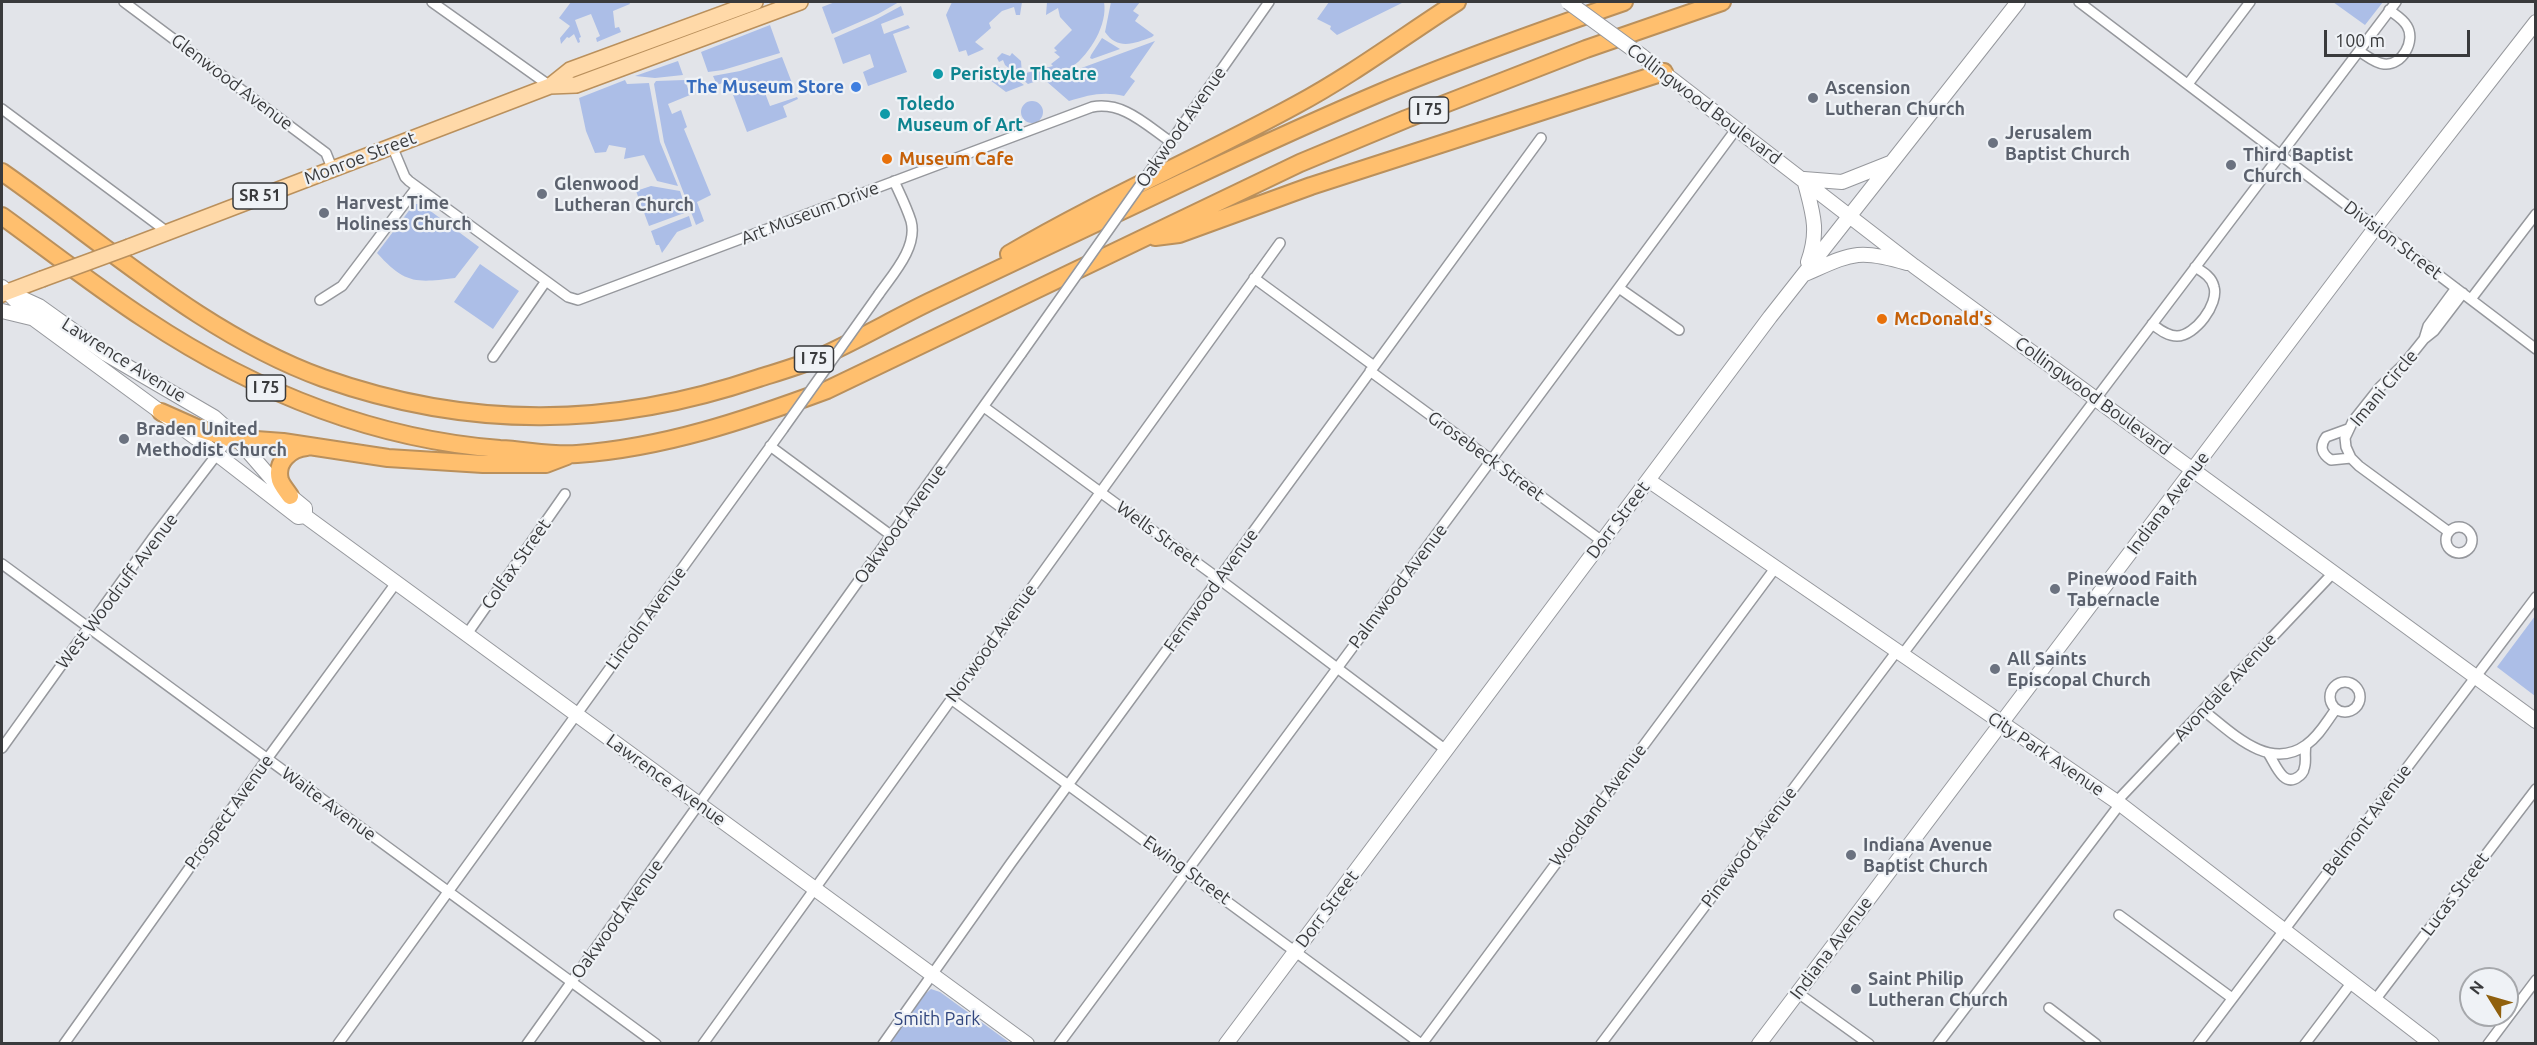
<!DOCTYPE html>
<html>
<head>
<meta charset="utf-8">
<style>
	body { margin:0 }
	#map { position:relative; width:2537px; height:1045px; overflow:hidden; background:#e2e4e9; font-family:Ubuntu,sans-serif }
	canvas { display:block }
	.frame { position:absolute; inset:0; border:3px solid #393a3c; pointer-events:none }
	.north { position:absolute; left:2459px; top:967px; width:60px; height:60px; box-sizing:border-box; background:#eff2f6; border:2px solid #a6a8ac; border-radius:50%; rotate:307deg; font-size:16px; font-weight:700; line-height:24px; text-align:center; color:#393a3c }
	.north::after { content:''; display:block; margin:auto; width:21px; height:27px; background:#90600d; clip-path:polygon(50% 0,100% 100%,50% 72%,0 100%) }
	.scale { position:absolute; left:2324px; top:30px; width:146px; height:27px; box-sizing:border-box; border:3px solid #393a3c; border-top:0; padding-left:8px; font-size:18px; line-height:21px; white-space:nowrap; color:#393a3c; -webkit-text-stroke:4px #eff2f6; paint-order:stroke }
</style>
</head>
<body>
<div id="map">
<canvas width="2537" height="1045"></canvas>
<div class="frame"></div>
<div class="north">N</div>
<div class="scale">100 m</div>
</div>
<script>
const context = document.querySelector('canvas').getContext('2d');
context.lineJoin = 'round';
function paint(path, color) { context.fillStyle = color; context.fill(path, 'evenodd'); }
function strokePath(path, color, width, dash) { context.strokeStyle = color; context.lineWidth = width; context.lineCap = dash ? 'butt' : 'round'; context.setLineDash(dash || []); context.stroke(path); }
function label(font, color, halo, rows, align = 'center') {
  context.font = font + ' Ubuntu,sans-serif'; context.lineWidth = 4.5; context.setLineDash([]); context.textBaseline = 'middle'; context.strokeStyle = halo; context.fillStyle = color; for (const [text, x, y, turn = 0] of rows) {
    context.save(); context.translate(x, y); context.rotate((+turn || 0) * Math.PI / 180); context.textAlign = isNaN(turn) ? turn : align; if (halo) context.strokeText(text, 0, 0); context.fillText(text, 0, 0); context.restore();
  }
}
const green = new Path2D(`
	M571,2H629L630,4L613,11L615,28L619,27L621,32L597,42L596,38L600,36L591,14L575,20L581,37L579,38L580,42L578,43L574,34L569,38L567,37L561,44L560,38L570,26L559,18Z
	M835,2H899L878,14L832,34L822,7Z
	M952,2H1022L1020,15H1016L1014,7L1002,11L989,23L991,28L975,42L984,49L968,56L966,50L959,52L946,15Z
	M1047,2H1104C1108,24 1090,54 1072,67C1060,75 1041,79 1028,84L1005,65L1003,60L999,62L997,58L1002,53L1010,56L1012,53L1021,61L1022,74L1053,66L1051,64L1060,57L1054,52L1057,51L1054,48L1072,30L1060,17L1058,8L1046,15Z
	M1111,2H1140L1133,11L1139,15L1135,21L1154,35L1152,37C1135,43 1118,51 1105,32Z
	M1329,2H1404L1337,35L1330,29L1331,26L1317,19Z
	M2333,2H2383L2365,25Z
	M901,6L904,15L881,24L884,34L908,25L910,28L893,34L907,72L868,86L863,72L874,67L870,54L843,64L834,38L873,21Z
	M770,25L780,53L723,70L708,72L701,52Z
	M1102,38L1120,49L1092,59L1090,58L1091,55Z
	M1155,41L1130,77L1135,81L1124,96C1103,91 1089,95 1069,101L1046,81Z
	M782,57L792,83L765,93L770,106L797,97L798,99L783,106L787,117L747,132L732,92L741,88L737,78L717,85L713,76L740,71Z
	M678,61L683,75L655,78L635,76Z
	M999,67L1024,85L1006,92L982,74Z
	M625,80L627,84L649,83L660,142L678,186L657,181L644,155L624,159L626,148L609,145L606,152L595,153L586,131L579,98Z
	M685,80L690,95L668,104L672,114L681,110L687,127L684,129L711,195L697,202L704,221L696,225L664,142L654,84L656,81Z
	M1021 112a11 11 0 1 1 22 0a11 11 0 1 1-22 0Z
	M651,186L680,191L687,212L649,226L636,191Z
	M414,204H421L479,247L455,278C416,283 405,284 377,253Z
	M689,216L692,226L677,232L662,253L659,245H656L651,231Z
	M480,264L519,291L493,329L454,302Z
	M2535,616L2536,696H2535L2497,667Z
	M931,989L940,992L1010,1043H889L924,995Z`);
const street = new Path2D(`
	M124,2L326,153L332,168
	M432,2L550,86
	M2079,2L2536,349
	M2359,51C2367,56 2375,63 2384,64C2402,66 2416,41 2407,26C2403,19 2396,15 2389,10
	M2188,84L2250,2
	M2,109L166,231
	M392,146L405,177L409,181L568,297L578,300L1092,107C1123,101 1146,125 1171,142
	M1155,164L1269,2
	M1254,278L1374,366
	M1619,288L1679,330
	M879,294C893,274 918,247 911,221C907,208 900,194 894,181
	M2471,299L2536,214
	M320,300L342,286L417,187
	M2152,324C2159,329 2167,336 2177,336C2195,336 2219,304 2214,287C2212,277 2203,272 2195,267
	M2424,339L2428,326L2456,288
	M493,357L546,281
	M1370,371L1602,541
	M984,407L1219,579L1446,750
	M2348,429L2326,437C2319,447 2322,454 2331,460L2351,458
	M770,446L892,536
	M2446 540a13 13 0 1 1 26 0a13 13 0 1 1-26 0Z
	M2449,532L2359,466L2351,458L2346,447L2345,438L2353,421L2380,387L2404,364L2424,339L2434,331L2463,293
	M2,564L656,1044
	M467,634L565,494
	M1902,655L2396,2
	M2330 697a15 15 0 1 1 30 0a15 15 0 1 1-30 0Z
	M951,699L1421,1044
	M2204,711C2231,732 2269,772 2306,745C2319,736 2327,721 2336,709
	M2,748L152,539L231,436
	M2268,753C2275,763 2283,788 2298,777C2300,776 2304,772 2304,769C2307,762 2304,754 2306,745
	M2116,802L2334,572
	M2119,915L2232,998
	M1798,993L1869,1044
	M2375,1000L2536,789
	M2049,1008L2096,1044
	M64,1044L267,759L396,583
	M338,1044L783,429
	M527,1044L1021,354
	M703,1044L1280,243
	M883,1044L1011,863L1541,138
	M1059,1044L1737,128
	M1422,1044L1776,567
	M1601,1044L1897,651
	M1938,1044L2120,804
	M2198,1044L2536,597
	M2305,1044L2352,982
	M2488,1044L2536,980`);
const secondary = new Path2D(`
	M1642,56L1914,266L2536,721
	M1808,262C1820,229 1812,211 1804,179L1842,182L1890,163
	M1805,274C1851,254 1857,248 1907,263
	M2,287L34,319L196,438L298,517L305,516L1027,1044
	M15,295L39,306L106,354L214,417L233,434L277,485L305,508V516
	M2,311L31,318
	M1648,480L2120,804L2432,1044
	M1226,1044L1770,317L2018,2
	M1759,1044L2376,227L2536,22`);
const primary = new Path2D(`
	M550,86L576,85L800,2
	M129,247L550,86L570,70L755,2
	M2,294L42,279`);
const highway = new Path2D(`
	M2,172C104,243 204,335 323,378C470,430 612,428 759,378C778,372 799,366 818,358C856,341 892,320 929,302C1015,261 1101,221 1187,180C1251,150 1316,120 1382,92C1461,59 1543,30 1624,2
	M2,216C49,250 96,287 145,319C252,390 371,439 500,449C525,450 552,456 577,454C663,448 746,420 827,390L1300,163L1406,119L1586,49L1722,2
	M1155,237L1179,234L1311,186L1664,72
	M1009,254C1102,199 1201,157 1296,105C1352,75 1404,36 1457,2
	M161,412L197,428L229,438L283,442L388,458L483,464H546L567,456
	M290,496C287,491 282,486 280,480C275,462 291,448 307,447`);
const streetBridge = new Path2D(`
	M1021,354L1155,164
	M783,429L879,294`);
const secondaryBridge = new Path2D(`
	M1568,2L1642,56`);
const primaryBridge = new Path2D(`
	M42,279L129,247`);
const markers = [
	[938,74,6,"#0f9aa8"],
	[856,87,6,"#3f7fe0"],
	[1813,98,6,"#6b7280"],
	[885,114,6,"#0f9aa8"],
	[1993,143,6,"#6b7280"],
	[887,159,6,"#e8710a"],
	[2231,165,6,"#6b7280"],
	[542,194,6,"#6b7280"],
	[324,213,6,"#6b7280"],
	[1882,319,6,"#e8710a"],
	[124,439,6,"#6b7280"],
	[2055,589,6,"#6b7280"],
	[1995,669,6,"#6b7280"],
	[1851,855,6,"#6b7280"],
	[1856,989,6,"#6b7280"]
];
const shields = [
	[1429,110,39],
	[260,196,54],
	[814,359,39],
	[266,388,39]
];
const shieldNames = [
	["I 75",1429,110],
	["SR 51",260,196],
	["I 75",814,359],
	["I 75",266,388]
];
const cultureNames = [
	["Peristyle Theatre",950,74],
	["Toledo",897,104],
	["Museum of Art",897,125]
];
const streetNames = [
	["Glenwood Avenue",232,82,37],
	["Collingwood Boulevard",1704,104,37],
	["Oakwood Avenue",1181,127,-55],
	["Monroe Street",360,158,-21],
	["Art Museum Drive",810,213,-21],
	["Division Street",2393,240,37],
	["Lawrence Avenue",124,360,32],
	["Imani Circle",2384,388,-50],
	["Collingwood Boulevard",2093,396,36],
	["Grosebeck Street",1486,456,36],
	["Indiana Avenue",2168,503,-53],
	["Dorr Street",1618,520,-53],
	["Oakwood Avenue",900,524,-54],
	["Wells Street",1158,534,36],
	["Colfax Street",516,564,-55],
	["Palmwood Avenue",1398,586,-53],
	["Fernwood Avenue",1211,590,-54],
	["West Woodruff Avenue",117,591,-53],
	["Lincoln Avenue",646,618,-54],
	["Norwood Avenue",991,643,-54],
	["Avondale Avenue",2225,687,-47],
	["City Park Avenue",2046,754,34],
	["Lawrence Avenue",666,780,36],
	["Waite Avenue",329,804,36],
	["Woodland Avenue",1598,805,-53],
	["Prospect Avenue",229,812,-54],
	["Belmont Avenue",2367,820,-53],
	["Pinewood Avenue",1749,847,-53],
	["Ewing Street",1187,870,36],
	["Lucas Street",2455,894,-53],
	["Dorr Street",1327,909,-53],
	["Oakwood Avenue",617,919,-54],
	["Indiana Avenue",1831,948,-53]
];
const shopNames = [
	["The Museum Store",844,87]
];
const worshipNames = [
	["Ascension",1825,88],
	["Lutheran Church",1825,109],
	["Jerusalem",2005,133],
	["Baptist Church",2005,154],
	["Third Baptist",2243,155],
	["Church",2243,176],
	["Glenwood",554,184],
	["Lutheran Church",554,205],
	["Harvest Time",336,203],
	["Holiness Church",336,224],
	["Braden United",136,429],
	["Methodist Church",136,450],
	["Pinewood Faith",2067,579],
	["Tabernacle",2067,600],
	["All Saints",2007,659],
	["Episcopal Church",2007,680],
	["Indiana Avenue",1863,845],
	["Baptist Church",1863,866],
	["Saint Philip",1868,979],
	["Lutheran Church",1868,1000]
];
const foodNames = [
	["Museum Cafe",899,159],
	["McDonald's",1894,319]
];
const parkNames = [
	["Smith Park",937,1019]
];
paint(green, '#acbee7');
strokePath(street, '#96989d', 12);
strokePath(secondary, '#96989d', 16);
strokePath(primary, '#ba905c', 18);
strokePath(highway, '#ba905c', 20);
strokePath(street, '#fff', 9);
strokePath(secondary, '#fff', 14);
strokePath(primary, '#ffd9a8', 15);
strokePath(highway, '#ffbf6e', 16);
strokePath(streetBridge, '#96989d', 12, []);
strokePath(secondaryBridge, '#96989d', 16, []);
strokePath(primaryBridge, '#ba905c', 18, []);
strokePath(streetBridge, '#fff', 9);
strokePath(secondaryBridge, '#fff', 14);
strokePath(primaryBridge, '#ffd9a8', 15);
for (const [x, y, r, color] of markers) { const dot = new Path2D(); dot.arc(x, y, r, 0, 2 * Math.PI); context.fillStyle = color; context.fill(dot); strokePath(dot, '#eff2f6', 2); }
for (const [x, y, w] of shields) { const box = new Path2D(); box.roundRect(x - w / 2, y - 13, w, 26, 4.5); context.fillStyle = '#eff2f6'; context.fill(box); strokePath(box, '#393a3c', 1.5); }
label('bold 16px', '#393a3c', null, shieldNames);
label('bold 18px', '#0d838f', '#eff2f6', cultureNames, 'left');
label('18px', '#393a3c', '#eff2f6', streetNames);
label('bold 18px', '#366cbe', '#eff2f6', shopNames, 'right');
label('bold 18px', '#5b616d', '#eff2f6', worshipNames, 'left');
label('bold 18px', '#c56008', '#eff2f6', foodNames, 'left');
label('18px', '#31467e', '#eff2f6', parkNames);
</script>
</body>
</html>
